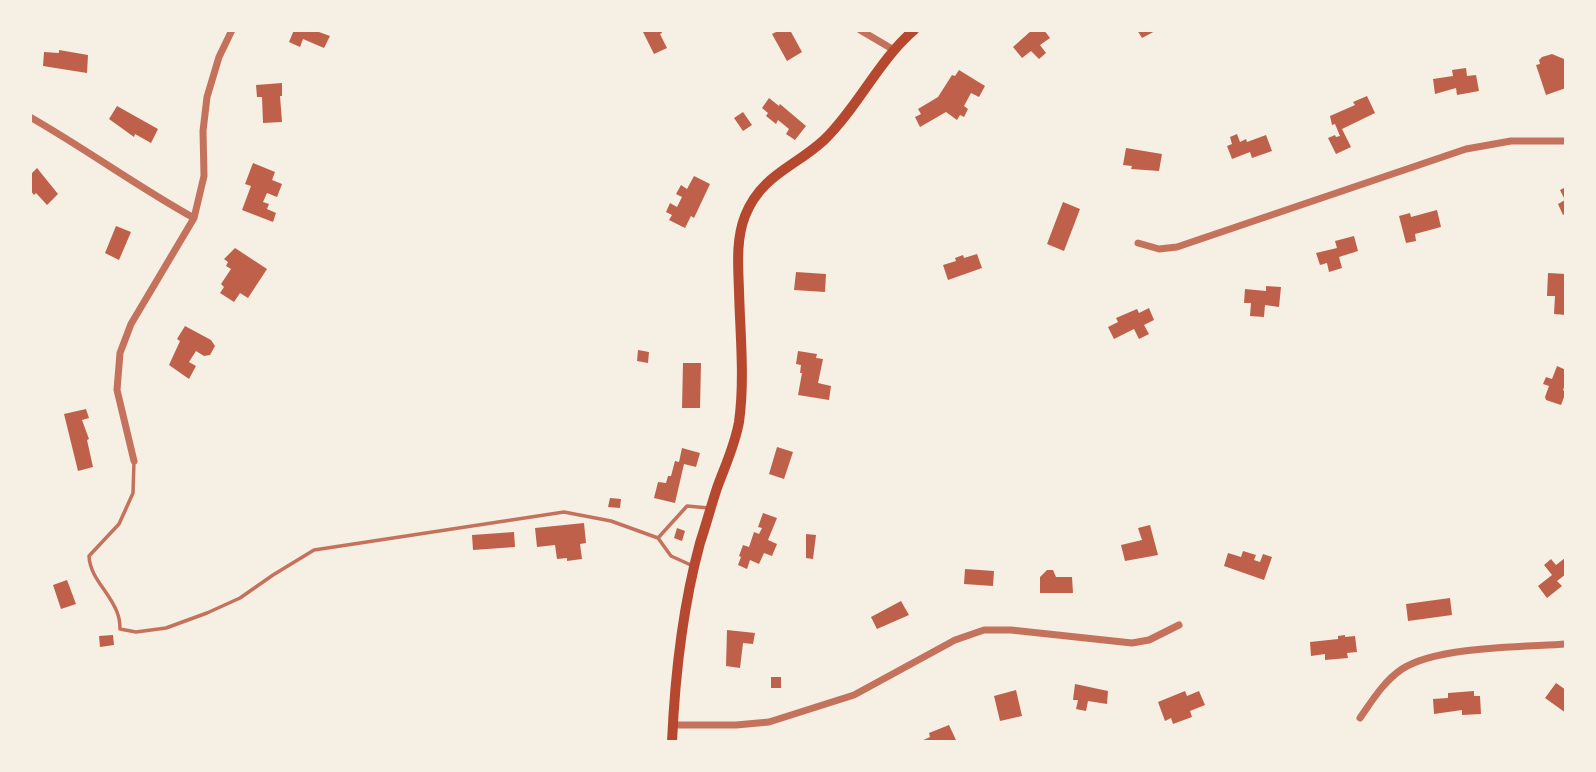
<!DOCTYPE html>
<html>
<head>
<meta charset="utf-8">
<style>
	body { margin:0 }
	#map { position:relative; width:1596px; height:772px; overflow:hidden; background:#f6efe4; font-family:"Sofia Sans Condensed",sans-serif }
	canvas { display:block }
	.frame { position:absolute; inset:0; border:32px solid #f6efe4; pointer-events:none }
</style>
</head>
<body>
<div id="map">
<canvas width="1596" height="772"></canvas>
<div class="frame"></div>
</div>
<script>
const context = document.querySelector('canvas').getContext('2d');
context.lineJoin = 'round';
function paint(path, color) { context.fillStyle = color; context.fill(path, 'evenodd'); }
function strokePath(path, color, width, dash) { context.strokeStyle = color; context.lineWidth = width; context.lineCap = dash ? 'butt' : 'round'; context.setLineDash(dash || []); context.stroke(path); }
const building = new Path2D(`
	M294,30H320L319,32L330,36L324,48L303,39L300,47L289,42Z
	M642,30H661L662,33L660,34L667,48L654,54Z
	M780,30H790L802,52L787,61L772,34Z
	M1032,30H1044L1050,38L1040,45L1046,53L1039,59L1031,51L1022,58L1013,47Z
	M1137,30H1157L1142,38Z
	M59,50L88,55L87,73L43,66L44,52L59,53Z
	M1552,54L1564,59L1566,67V88L1546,95L1536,65L1540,64L1539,60L1542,57Z
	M1466,68L1467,76L1476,75L1479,91L1457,95L1456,88L1435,94L1433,79L1453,76L1452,70Z
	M959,70L985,86L979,97L971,93L964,106L968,109L964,117L960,115L957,120L946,112L920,127L915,117L921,114L918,109L938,97L952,75L955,76Z
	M282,83V96H280L282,122L263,123L262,97H257L256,85Z
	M1367,96L1375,113L1342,129L1351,147L1336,154L1328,138L1335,135L1336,137L1340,136L1335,124L1332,125L1330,116L1355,105L1353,102Z
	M769,98L779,106L780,104L806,126L795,140L786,134L789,129L778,120L776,124L766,116L768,113L762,108Z
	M117,106L158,129L151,143L135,134L134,137L109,119Z
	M743,112L752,125L743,131L734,118Z
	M1237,134L1240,142L1246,139L1247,142L1266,135L1272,151L1252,158L1250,152L1232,159L1227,146L1232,144L1230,137Z
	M1126,148L1162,154L1159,171L1131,169L1132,166L1123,165Z
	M253,163L275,172L272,180L282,184L277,197L267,193L263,202L269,204L267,209L276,213L273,222L242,210L251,186L245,184Z
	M37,168L58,194L47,205L36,193L34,195L30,190V175Z
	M694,176L710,184L694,218L691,216L685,228L669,220L672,215L666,212L670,203L677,207L682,197L676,194L681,185L687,189Z
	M1566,187V213L1563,215L1558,204L1565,200L1560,190Z
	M1063,202L1080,209L1064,251L1047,244Z
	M1437,210L1441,227L1415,234L1416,241L1406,243L1399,216L1410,213L1411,217Z
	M116,226L131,232L119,260L105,253Z
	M1354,236L1358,251L1339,257L1342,268L1329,272L1327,263L1320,265L1316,253L1337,248L1335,241Z
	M235,248L267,269L248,298L240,293L234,302L220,293L224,287L221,284L231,269L226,266L228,262L224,259Z
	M977,254L982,268L948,280L943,265L956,261L955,258L963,255L964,258Z
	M796,272L826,274L825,292L794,290Z
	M1548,273L1566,274V315L1554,314L1555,296H1547Z
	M1266,286L1281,287L1279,307L1265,305L1264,317L1250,316L1251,303H1244L1245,289L1266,291Z
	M1149,308L1154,320L1144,325L1149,334L1139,339L1134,329L1114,339L1108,327L1118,322L1116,318L1137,309L1139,313Z
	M185,326L211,340L215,346L210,355L204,356L196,351L189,362L196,366L189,379L169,365L180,341L177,339Z
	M638,350L649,352L648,363L637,361Z
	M798,351L817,354L816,358L823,359L818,383L831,386L829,400L798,395L802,373H800L801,365L796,364Z
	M683,363H701L700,408H682Z
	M1557,366L1566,370V383L1563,390L1566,392L1561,405L1546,400L1545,397L1549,386L1543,384L1546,377L1552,379Z
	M86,409L89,418L82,420L89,439L87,440L93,467L78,471L64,414Z
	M777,447L793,452L784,479L769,474Z
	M682,448L700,453L696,467L684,464L675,503L654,498L658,482L666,483L668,476H671L675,461L679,462Z
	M610,498L621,499L620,508L608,507Z
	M763,513L777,518L768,540L777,544L772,556L764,553L759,564L750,560L747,569L738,565L741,557L739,556L743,545L749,547L754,532L759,534L762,528L758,527Z
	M584,523L586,543L580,544L582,559L567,561V558L557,559L555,545L537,547L535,528Z
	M1150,525L1158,555L1125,561L1121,545L1142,540L1138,528Z
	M677,528L685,531L682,541L674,538Z
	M514,532L515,547L473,550L472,535Z
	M806,534L816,535L813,559L806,558Z
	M1243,551L1256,555L1254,560L1260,562L1263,554L1272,557L1264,580L1224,566L1228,553L1241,557Z
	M1565,558L1566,574L1557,581L1562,586L1547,598L1538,586L1552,575L1544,565L1551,559L1556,565Z
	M965,569L994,571L993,586L964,584Z
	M1047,570H1053L1056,577H1072L1073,593H1040V577Z
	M67,580L76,604L61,609L53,585Z
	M1450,598L1452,615L1408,621L1406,604Z
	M901,601L909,615L877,629L871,617Z
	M727,630L755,633L753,644L743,643L740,668L726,666Z
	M113,635L114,645L100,647L99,636Z
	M1345,635V637L1355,636L1357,652L1347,653L1348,658L1325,660V654L1311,656L1310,642L1338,639V636Z
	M771,677H781V688H771Z
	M1556,683L1566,690V713L1545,698Z
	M1075,684L1108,691L1107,704L1088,701L1086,711L1076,709L1078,700H1073Z
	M1016,690L1022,716L1000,721L994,696Z
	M1185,691L1187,696L1199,691L1205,705L1190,711L1192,717L1173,724L1171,718L1165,721L1158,702Z
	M1474,691V696H1480L1481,714L1462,715V710L1434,714L1433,699L1448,698V693Z
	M949,725L956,740L919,742L930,737L929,733Z`);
const service = new Path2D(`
	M134,461L133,493L119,524L89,556C90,578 109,591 117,612C119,617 120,624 120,629L136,632L166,628L207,613L240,598L273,575L314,550L564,512L611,521L658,538
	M693,566L671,556L658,538L687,506L709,508`);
const minor = new Path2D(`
	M860,30L894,50
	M30,117C86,149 138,187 194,218
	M1138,243L1159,249L1177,247L1466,149L1511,141H1566
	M134,461L117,390L120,353L131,324L194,218L204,176L203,131L207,97L219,57L232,30
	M1360,718C1372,701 1383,682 1402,669C1437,646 1523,647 1566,644
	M673,725H736L769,722L854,695L955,640L984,630H1011L1132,643L1149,640L1179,625`);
const secondary = new Path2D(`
	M672,742C675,674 682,609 700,543C706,525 711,506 717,488C725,466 735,445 739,422C745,379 740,333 739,290C738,265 736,239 745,216C761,175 795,167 824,140C858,107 878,61 914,30`);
paint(building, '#bf614a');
strokePath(service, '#c5725c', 3.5);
strokePath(minor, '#c5725c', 7);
strokePath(secondary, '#b5482f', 10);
</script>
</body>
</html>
